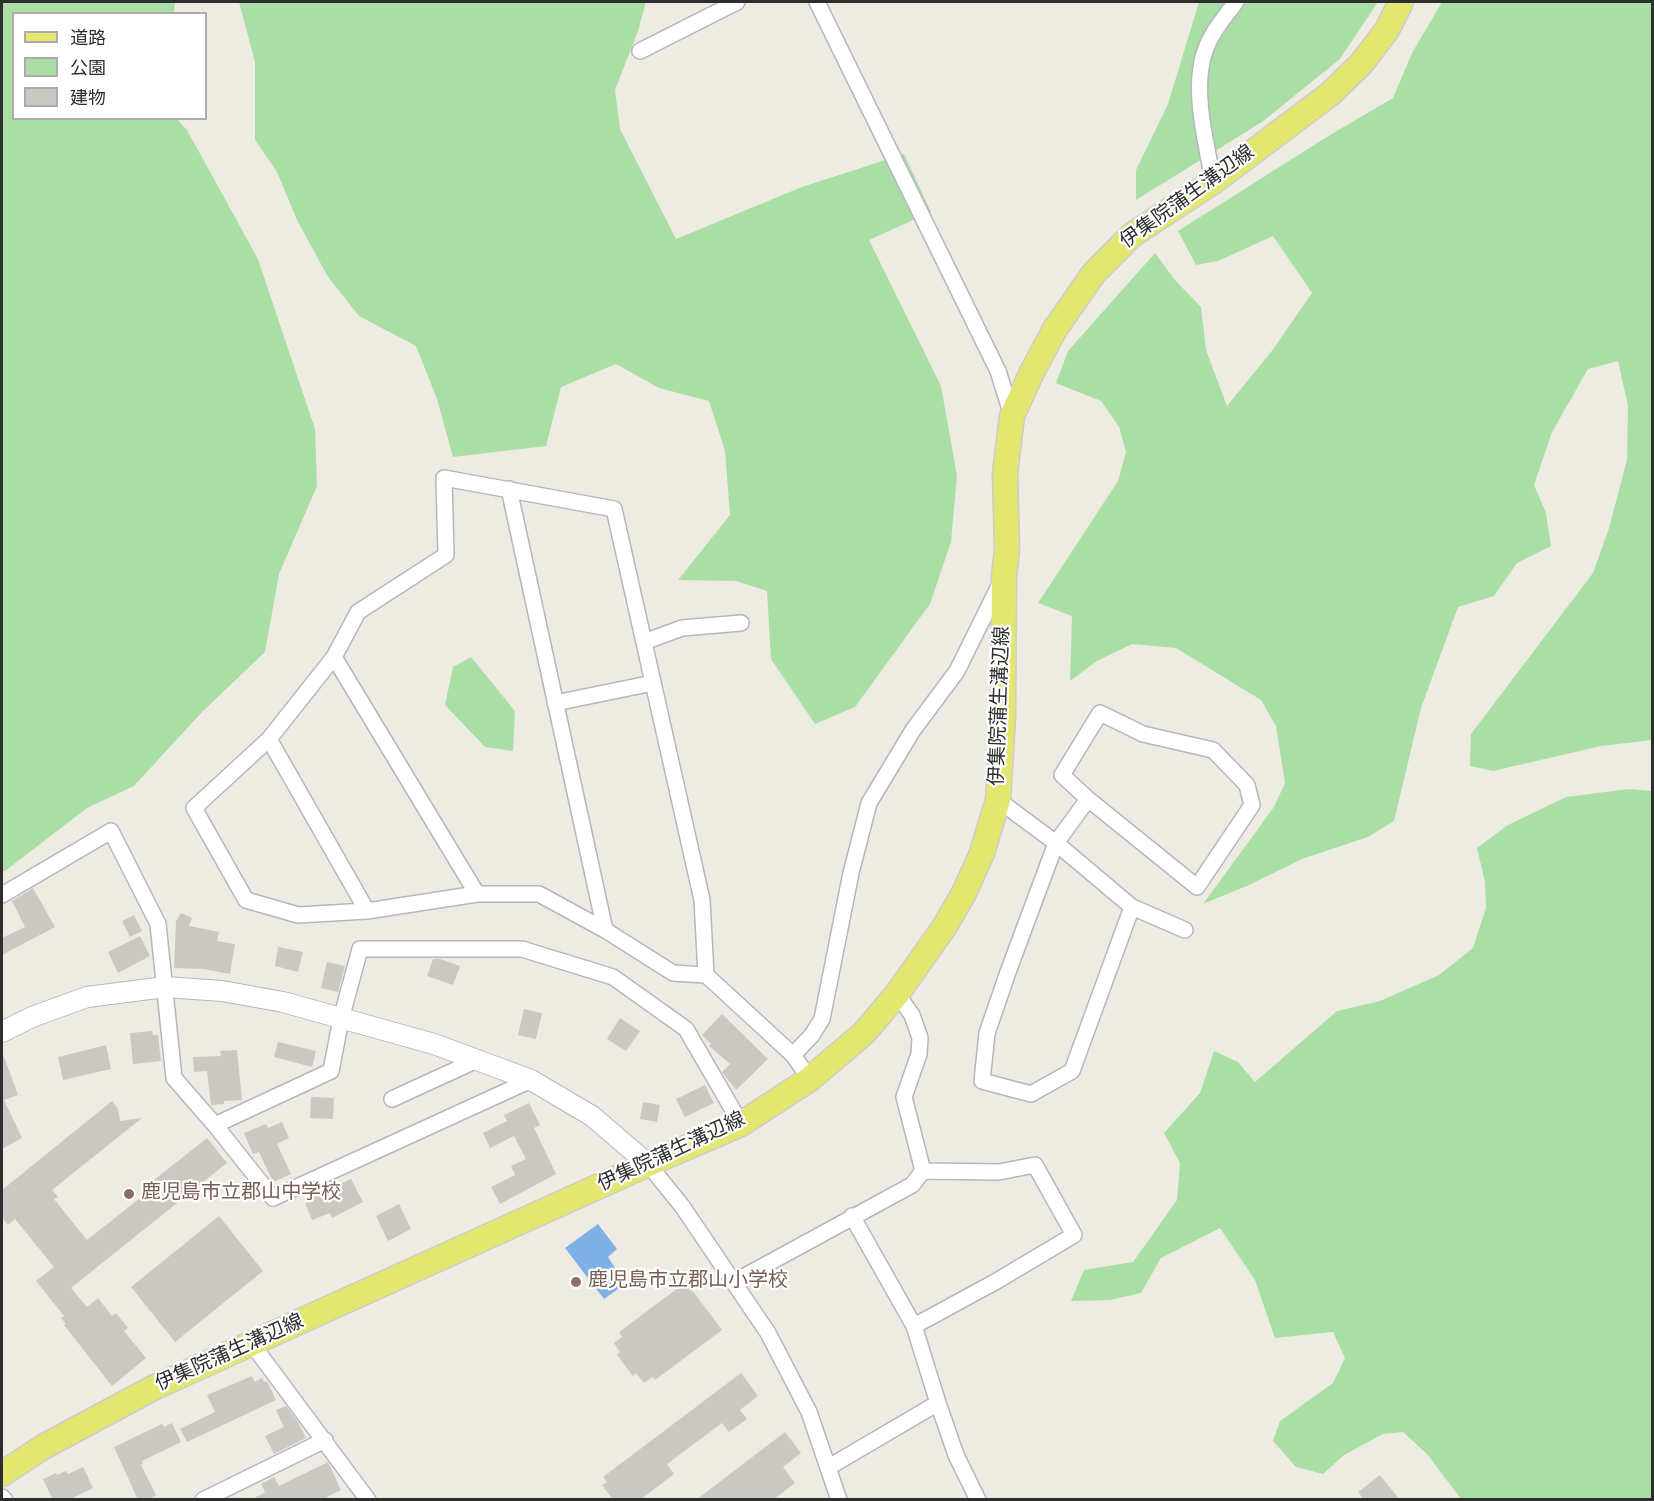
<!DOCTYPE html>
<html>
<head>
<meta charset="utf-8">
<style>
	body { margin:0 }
	#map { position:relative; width:1654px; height:1501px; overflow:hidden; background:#eeece2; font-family:"Source Sans 3","Noto Sans JP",sans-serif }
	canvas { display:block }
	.frame { position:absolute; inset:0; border:3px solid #2e2e2e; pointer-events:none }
	.legend { position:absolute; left:12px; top:12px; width:195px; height:108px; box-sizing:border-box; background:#fff; border:2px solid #ababab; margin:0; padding:8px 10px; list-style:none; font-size:18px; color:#2e2e2e }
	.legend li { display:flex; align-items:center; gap:12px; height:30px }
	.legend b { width:30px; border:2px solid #ababab }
</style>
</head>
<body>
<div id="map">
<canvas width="1654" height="1501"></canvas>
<div class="frame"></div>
<ul class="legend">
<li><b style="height:8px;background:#e3e66f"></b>道路</li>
<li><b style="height:16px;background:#a9dfa4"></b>公園</li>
<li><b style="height:16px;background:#cac8c1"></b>建物</li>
</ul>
</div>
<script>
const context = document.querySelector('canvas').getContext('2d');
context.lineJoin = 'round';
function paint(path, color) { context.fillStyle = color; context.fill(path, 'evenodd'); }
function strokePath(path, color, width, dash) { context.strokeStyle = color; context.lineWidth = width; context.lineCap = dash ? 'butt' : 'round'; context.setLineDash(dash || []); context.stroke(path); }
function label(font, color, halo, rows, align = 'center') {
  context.font = font + ' "Source Sans 3","Noto Sans JP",sans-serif'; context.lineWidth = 4.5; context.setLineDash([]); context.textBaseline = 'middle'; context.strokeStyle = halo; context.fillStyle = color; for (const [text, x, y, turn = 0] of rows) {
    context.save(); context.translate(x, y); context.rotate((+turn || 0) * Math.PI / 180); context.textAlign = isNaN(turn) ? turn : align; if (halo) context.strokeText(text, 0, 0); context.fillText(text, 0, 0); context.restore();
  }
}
const green = new Path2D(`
	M2,2H175L174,13L14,14V118L177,119L187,130L258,259L315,429L317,486L279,574L265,652L202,712L134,786L87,808L5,871H2Z
	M239,2H646L638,31L615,90L620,129L676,239L802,187L904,154L931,212L869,240L941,386L957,476L951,542L930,604L855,707L815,724L771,659L767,591L736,581L678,580L730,515L725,451L709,401L659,388L616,364L561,387L546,446L453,457L437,399L416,346L359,316L328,277L297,220L277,172L255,140V62Z
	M1199,2H1378L1340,59L1262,122L1136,200V170L1168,104Z
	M1442,2H1652V740L1601,746L1493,771L1470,766L1471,734L1593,573L1609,528L1627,460L1628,406L1618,361L1588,369L1552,432L1534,485L1546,513L1551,546L1517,563L1494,596L1458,607L1421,708L1394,821L1368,837L1302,859L1249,885L1203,904L1274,807L1285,783L1276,726L1261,700L1176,648L1132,644L1097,661L1070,681L1072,616L1038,603L1118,481L1126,452L1119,427L1101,401L1056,383L1068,351L1155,253L1174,279L1201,307L1206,350L1227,406L1271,352L1312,293L1273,236L1218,261L1196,265L1178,231L1330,135L1393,98L1412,53Z
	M471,657L515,711L513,751L485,747L445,705L453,667Z
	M1629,789L1652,791V1499H1461L1427,1454L1403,1432L1383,1434L1344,1455L1323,1474L1296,1467L1273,1441L1280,1421L1333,1383L1345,1358L1333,1332L1275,1338L1255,1280L1220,1228L1161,1258L1141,1293L1110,1300L1071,1301L1084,1270L1133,1262L1177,1200L1180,1163L1164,1133L1200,1093L1214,1051L1238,1062L1255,1082L1337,1011L1380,1001L1439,975L1473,948L1486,908L1485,882L1477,848L1508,825L1566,797Z`);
const water = new Path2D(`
	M598,1224L617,1249L608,1257L625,1284L604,1299L565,1248Z`);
const building = new Path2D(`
	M33,888L55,927L2,955V938L25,927L12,901Z
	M181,913L192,918L189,926L219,932L217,941L235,944L230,974L203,969L174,968L176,921Z
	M134,915L142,931L130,937L122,921Z
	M140,936L150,956L118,973L108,952Z
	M278,947L303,952L298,972L275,966Z
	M433,959H440L460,966L453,985L427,976Z
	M327,962L345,966L338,992L321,988Z
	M524,1009L542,1013L536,1039L518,1035Z
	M722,1014L768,1059L736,1090L722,1072L730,1064L709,1046L711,1044L702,1035Z
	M620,1018L640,1031L626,1051L607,1039Z
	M152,1031L153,1035H158L161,1061L133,1064L130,1033Z
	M278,1042L316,1051L312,1067L274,1057Z
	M106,1045L111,1069L63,1080L58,1057Z
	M237,1050L242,1100L224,1101V1104L211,1105L207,1071L194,1072L193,1057L221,1056L220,1051Z
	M2,1054H3L18,1095L4,1100L22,1138L2,1149Z
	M705,1085L714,1103L685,1117L676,1099Z
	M311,1097L334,1098L333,1119L310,1118Z
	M112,1101L118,1109L120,1121L142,1118L52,1190L58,1197L54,1199L87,1240L144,1195L142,1192L146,1189L145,1187L207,1138L227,1163L71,1288L87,1307L98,1298L112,1316L116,1313L128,1328L124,1331L146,1358L112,1386L64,1325L66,1324L61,1318L64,1316L36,1281L54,1267L15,1219L8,1225L2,1217V1190Z
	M643,1102L660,1105L657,1122L640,1119Z
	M529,1103L540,1125L534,1128L556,1174L500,1204L491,1187L515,1175L511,1166L526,1159L514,1136L490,1148L483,1133L507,1121L504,1115Z
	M282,1122L289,1138L277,1144L291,1174L273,1182L259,1152L253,1154L244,1133L266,1124L268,1128Z
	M351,1179L363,1202L332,1218L330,1213L312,1220L306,1205V1194L326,1184L329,1189Z
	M399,1204L411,1229L388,1241L376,1216Z
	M219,1216L263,1271L175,1342L131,1287Z
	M686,1282L722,1330L655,1380L653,1377L644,1383L636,1373L633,1376L617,1355L620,1352L614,1343L622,1337L619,1332Z
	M741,1373L758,1396L740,1410L747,1419L729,1432L722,1423L667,1464L674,1474L640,1500H613L602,1485L607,1482L603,1477Z
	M252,1376L255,1382L262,1378L264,1382L267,1381L276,1400L187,1442L180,1429L215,1412L207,1395Z
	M286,1406L298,1422L306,1438L274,1454L265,1436L284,1427L276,1410Z
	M172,1423L181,1442L142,1461L143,1464L141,1465L156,1495L148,1500H138L114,1447L162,1424L164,1427Z
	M785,1432L801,1453L783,1467L795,1483L773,1500H696Z
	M328,1462L341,1490L321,1500H251L265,1492L261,1484L274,1477L279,1486Z
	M83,1467L93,1488L69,1500H53L43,1479L56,1473L57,1475L66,1471L68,1474Z
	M1380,1475L1400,1500H1364L1358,1492Z`);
const minor = new Path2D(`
	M817,2L998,371L1012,416
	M640,51L737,2
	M1213,182C1207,144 1194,100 1202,62C1206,39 1222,20 1236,2
	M509,489L605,930
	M644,642L682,628L741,623
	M334,657L358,612L446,555L444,478L614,509L702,900L706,975
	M334,657L477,894L367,911L298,915L246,900L194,808L269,739Z
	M555,703L653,683
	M1100,713L1143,734L1213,750L1247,785L1252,805L1197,887L1088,799L1062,775Z
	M269,739L367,911
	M1088,799L1056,843L1008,972L987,1033L982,1081L1031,1094L1072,1071L1132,907
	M998,800L1056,843L1132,907L1185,930
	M477,894H539L605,930L673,973L706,975L793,1055L810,1079
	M2,895L111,831L158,924L174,1078L215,1125L273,1198L531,1080
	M793,1055L812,1035L822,1019L851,873L869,803L913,730L957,671L1000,584
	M392,1099L477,1060
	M215,1125L331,1071L341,1019L360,949H522L613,977L686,1029L741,1124
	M648,1164L682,1206L768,1333L809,1412L839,1500
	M852,1216L914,1326L995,1282L1074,1235L1035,1165L999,1172L923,1171
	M734,1282L912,1185L923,1171L904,1097L919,1054L920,1038L912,1015L897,994
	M914,1326L938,1403
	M252,1344L368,1500
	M829,1467L938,1403L956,1455L978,1500
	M2,1497L5,1500
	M203,1500L325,1440`);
const tertiary = new Path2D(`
	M2,1032L32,1017L87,997L165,987L222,991L283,1002L434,1044L531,1080L592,1116L648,1164`);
const primary = new Path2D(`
	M2,1474L43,1447L155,1387L648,1164L741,1124L810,1079L864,1033L897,994L945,926L964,893L982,853L998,800L1003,717L1004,576L1007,550L1005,473L1012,416L1032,372L1055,329L1094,273L1132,235L1213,182L1330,94L1361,64L1387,30L1401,2`);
const markers = [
	[129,1194,6,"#8d6e63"],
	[576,1282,6,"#8d6e63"]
];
const streetNames = [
	["伊集院蒲生溝辺線",1188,198,-36],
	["伊集院蒲生溝辺線",1001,706,-88],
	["伊集院蒲生溝辺線",672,1153,-25],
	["伊集院蒲生溝辺線",230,1354,-24]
];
const educationNames = [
	["鹿児島市立郡山中学校",141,1194],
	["鹿児島市立郡山小学校",588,1282]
];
paint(green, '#a9dfa4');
paint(water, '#7fb0e6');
paint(building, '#cac8c1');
strokePath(minor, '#b6b5c0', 18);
strokePath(tertiary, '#b6b5c0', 22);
strokePath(primary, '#cdcdcd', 27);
strokePath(minor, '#fff', 15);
strokePath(tertiary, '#fff', 20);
strokePath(primary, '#e3e66f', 24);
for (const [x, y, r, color] of markers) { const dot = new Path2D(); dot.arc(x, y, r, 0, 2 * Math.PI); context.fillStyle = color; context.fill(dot); strokePath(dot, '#fff', 2); }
label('20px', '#2e2e2e', '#fff', streetNames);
label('20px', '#785e54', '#fff', educationNames, 'left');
</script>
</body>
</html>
